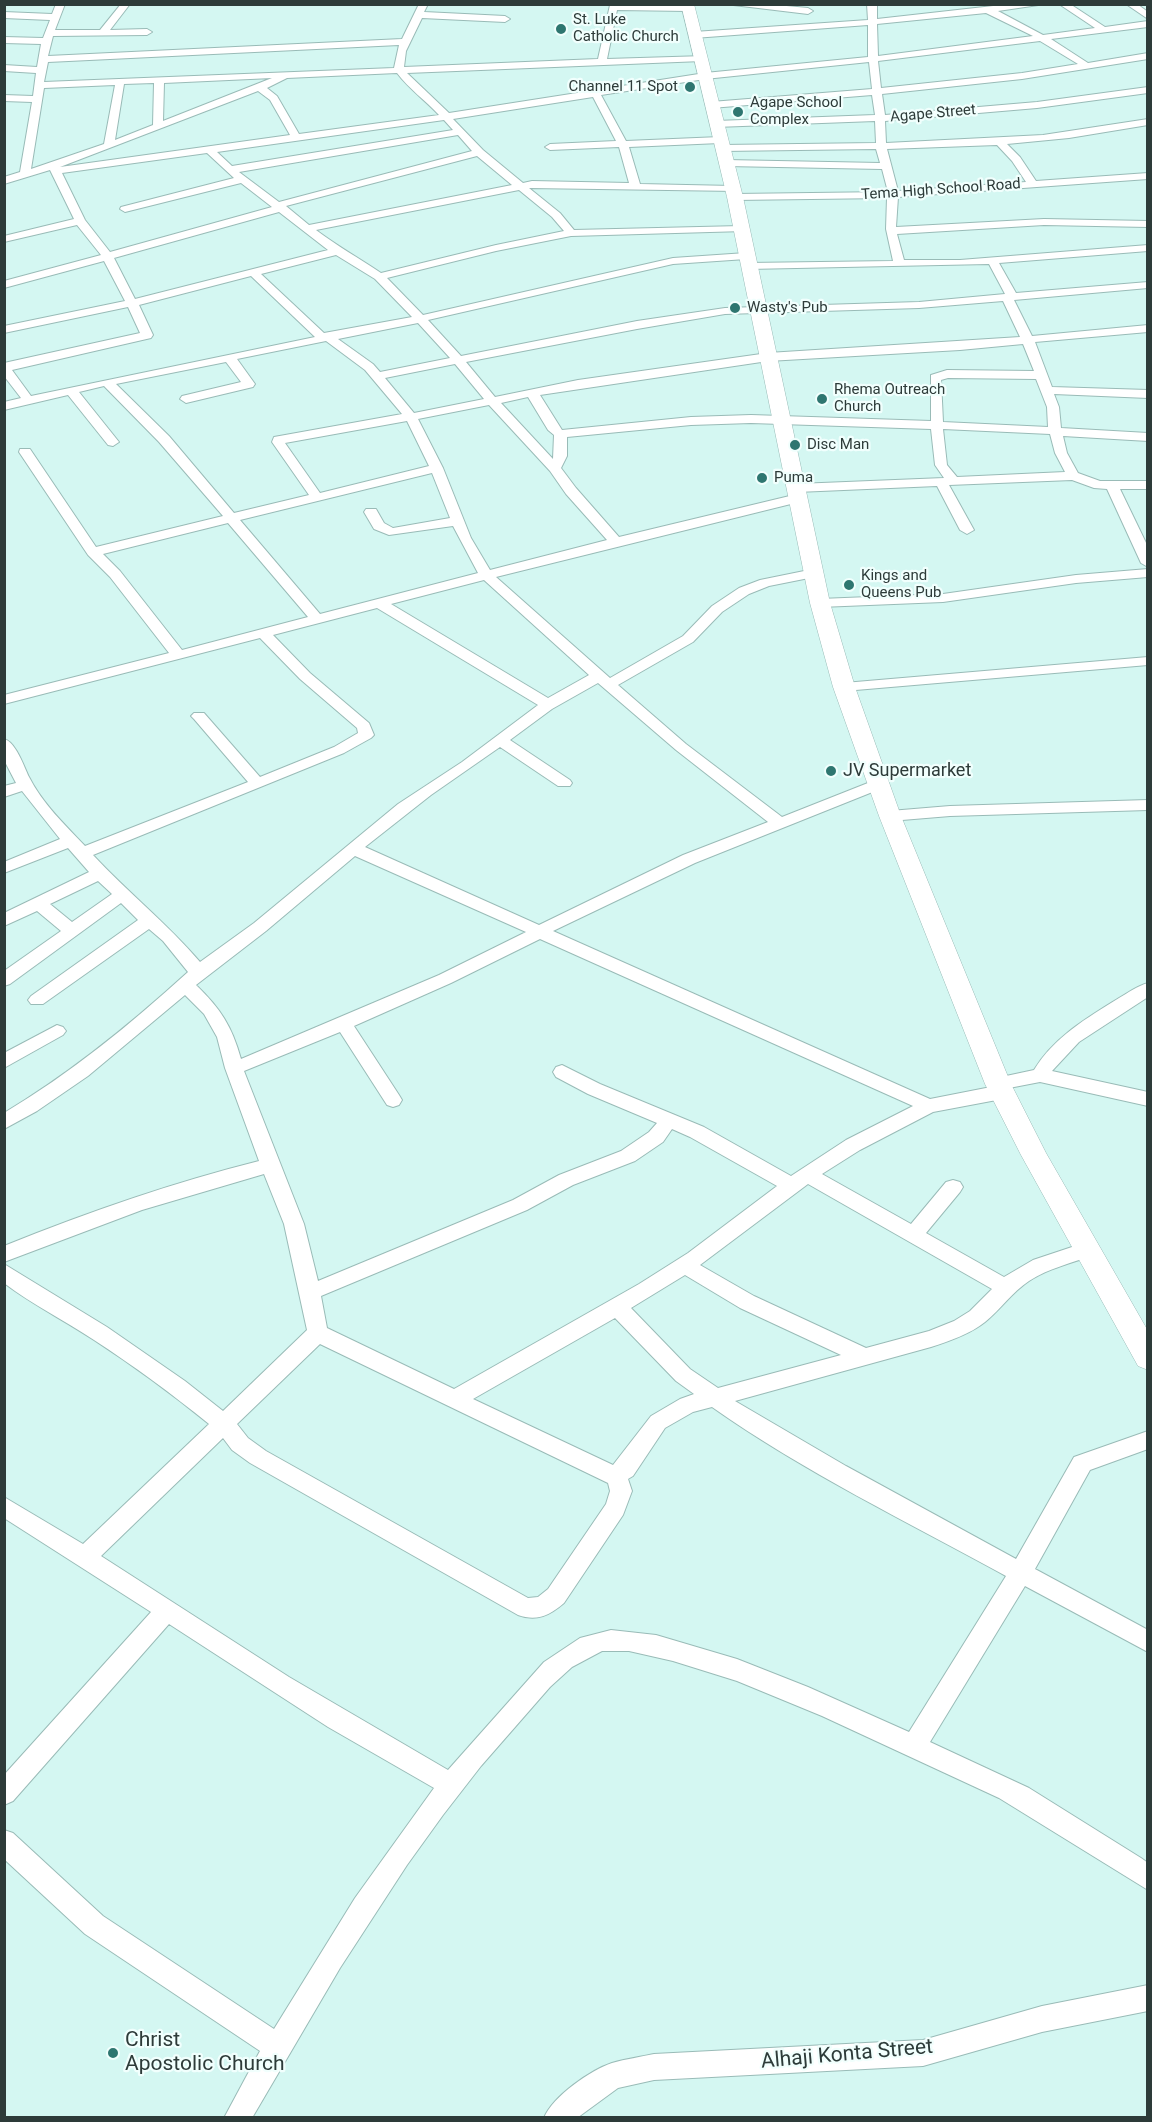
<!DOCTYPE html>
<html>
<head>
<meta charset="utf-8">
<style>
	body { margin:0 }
	#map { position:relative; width:1152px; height:2122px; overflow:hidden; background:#d4f7f2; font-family:Roboto,sans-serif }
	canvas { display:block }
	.frame { position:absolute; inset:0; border:6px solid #2d3b39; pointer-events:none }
</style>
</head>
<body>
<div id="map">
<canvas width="1152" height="2122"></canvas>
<div class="frame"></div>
</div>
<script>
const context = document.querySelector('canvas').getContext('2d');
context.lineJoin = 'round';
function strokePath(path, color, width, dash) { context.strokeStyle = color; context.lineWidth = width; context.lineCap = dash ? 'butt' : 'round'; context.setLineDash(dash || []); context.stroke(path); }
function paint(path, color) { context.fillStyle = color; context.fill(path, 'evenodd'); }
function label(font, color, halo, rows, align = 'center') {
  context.font = font + ' Roboto,sans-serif'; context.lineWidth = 4.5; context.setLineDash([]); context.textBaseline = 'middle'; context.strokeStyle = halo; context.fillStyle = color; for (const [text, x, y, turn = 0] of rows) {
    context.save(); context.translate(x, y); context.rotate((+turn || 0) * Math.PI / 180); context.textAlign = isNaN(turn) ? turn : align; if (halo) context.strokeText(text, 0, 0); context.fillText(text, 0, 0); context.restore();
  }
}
const street = new Path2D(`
	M56,4H65L55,30H100L121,4H130L110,30L147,29L152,32L147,35L53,36L48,56L402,39L419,4H428L424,12L505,16L510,19L505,22L422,18L406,51L404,67L598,59L610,5H688L693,8L688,11L617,10L607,59L705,56V60L702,61L407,73L449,113L705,73L868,57V25L694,38L689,35L694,32L868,20L867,4H877V19L1011,4H1045L998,11L1043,35L1095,28L1059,4H1070L1105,27L1148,21V27L1051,39L1088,63L1148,53V59L1022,79L882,94L885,115L1037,102L1148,87V93L1037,108L885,121L886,143L1043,135L1148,119V125L1069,138L1007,144L1020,157L1036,181L1148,173V179L898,197L896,227L1044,219L1148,221V227L1044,225L897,234L904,260H960L1148,245V251L999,263L1016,293L1148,282V288L1014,300L1032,336L1148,325V332L1035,342L1052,387L1148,390V398L1054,394L1059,407L1061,428L1148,433V441L1063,436L1067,453L1078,473L1100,481H1148V489H1120L1148,547V567L1141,563L1107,489L1094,488L1072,480L949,485L974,530L967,534L960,530L937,486L797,492L790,488L797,484L944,478L935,465L931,429L751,423L691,425L567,437V456L561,468L576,488L619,537L798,494L805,498L803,501L496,577L610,678L683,636L712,606L739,588L760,580L814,569L819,570L821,573L819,576L769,586L749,594L722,612L693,642L618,685L686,744L782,817L873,781L879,779L887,784L885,787L695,863L553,931L930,1099L991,1087L989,1084L992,1079L1034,1070C1054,1037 1087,1018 1119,998C1128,993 1137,986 1148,983V997L1079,1042L1052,1071L1148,1092V1106L1040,1082L1009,1088L1011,1092L1008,1097L1002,1099L933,1112L860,1150L822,1174L911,1224L946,1182L953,1180L960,1182L963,1187L960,1192L926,1233L1004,1277L1033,1260L1087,1242L1094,1245L1097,1250L1094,1255C1072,1263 1049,1268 1029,1281C1012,1292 1001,1309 985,1322C970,1334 950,1341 931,1347L735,1401L846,1466L1016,1559L1074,1457L1148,1431V1449L1090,1470L1035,1569L1148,1630V1652L1025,1586L930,1742L1029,1788L1141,1858L1148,1863V1890L999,1798L822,1716L737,1681L673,1661L629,1651H602L572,1667L550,1687L481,1766L443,1815L407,1865L340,1968L252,2118H224L260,2051L85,1934L4,1859V1830L13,1833L103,1916L274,2029L355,1898L434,1788L328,1727L169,1624L13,1801L4,1805V1775L151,1612L4,1518V1497L83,1544L209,1424C172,1394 134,1366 94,1340C64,1320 33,1305 4,1283V1264L107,1327L185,1381L223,1411L307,1330L284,1224L264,1174L142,1210L4,1262V1246C88,1212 172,1183 259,1161L225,1068L217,1037L204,1014L185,995L88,1076L37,1111L4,1129V1113C71,1073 131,1024 188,972L163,941L149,929L43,1004H31L28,1000L31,996L138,920L121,903L10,984L4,986V971L61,931L37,911L4,926V913L89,872L68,848L4,873V862L60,839L22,791L4,797V786L16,783L4,760V739C16,742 24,767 29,777C42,803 65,825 85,846L248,782L194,719L191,716L194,713H204L260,777L334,747L358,733L357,728L300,679L260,638L4,704V695L169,653L110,577L88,555L19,452L20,449H30L96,547L223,516L159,442L104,386L79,392L119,442L113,446L108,445L68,395L4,410V402L21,398L4,376V363L140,333L128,307L4,333V326L125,301L104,261L4,288V281L101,255L77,225L4,242V236L74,219L50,170L4,184V177L20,172L32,102L4,101V95L33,96L36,73L4,71V65L37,67L41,44L4,43V37L43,38L50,20L4,18V12L52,14ZM986,13L1033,36L878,56L877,24ZM1040,41L1078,64L1022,73L881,88L878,61ZM399,45L394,68L44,82L48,62ZM869,62L872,89L711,102L706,105L711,108L872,95L875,115L716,121L711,124L716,127L875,121L876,143L722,145L717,148L722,151L876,149L880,163L726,160L721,163L726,166L882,169L888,192L735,194L730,197L735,200L887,198L886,229L893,261L748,263L742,266L748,269L989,264L1005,294L919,302L725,308L637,321L461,356L428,320L673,264L746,259L752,256L746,253L673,258L423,315L387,278L496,251L571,236L745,231L746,229L741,226L574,230L560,213L529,188L737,191V187L733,186L640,184L629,147L720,143L725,140L720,137L626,141L601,95L705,79ZM397,73C409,89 425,100 439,115L299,134L277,96L267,88L287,78ZM272,78L163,121L164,83ZM154,83L153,125L115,140L124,84ZM115,85L104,144L31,169L44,88ZM258,91L270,100L290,135L60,167ZM593,97L616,141L550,144L545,147L550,150L619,147L629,183L532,181L523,183L483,150L453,119ZM444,120L453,130L232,166L217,152ZM458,135L472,151L279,202L239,172ZM997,145L1012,161L1026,182L898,191L887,149ZM207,153L234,178L121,207L120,209L125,212L241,183L272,207L110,252L85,220L62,173ZM477,156L512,185L309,225L286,206ZM519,190L552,217L564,231L496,245L381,273C359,258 337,246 316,230ZM279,212L328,250L135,299L114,258ZM336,255L375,279L412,317L324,333L261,274ZM251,276L315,337L31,396L12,370L151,338L153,335L139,305ZM1003,301L1020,337L768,353L578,380L495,397L466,362L637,329L725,314L919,308ZM418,323L450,358L380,372L373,364L338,339ZM326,341L365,370L402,414L274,437L272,442L309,495L234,513L169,436L116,384L226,362L241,382L182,396L180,399L186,403L253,387L255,384L237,359ZM1023,344L1034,371L947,370L931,375V421L751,415L691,417L562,430L540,395L768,361L960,350ZM455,364L484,399L414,413L385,378ZM948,378L1036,379L1047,407L1048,427L943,422L941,380ZM528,397L548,430L554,435L553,459L501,403ZM489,405L550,471L566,494L607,540L490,570L471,538L443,468L418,419ZM407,421L429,466L320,493L285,443ZM943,429L1050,434L1055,453L1065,472L957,477L947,465ZM432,473L450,518L393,528L384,523L376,509H366L364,512L374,529L389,535L453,526L478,573L320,614L240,520ZM228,523L308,617L182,650L120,571L103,554ZM484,580L589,675L548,698L391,604ZM377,608L538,705L462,762L398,804L254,923L200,962C167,923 127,892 93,855L344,753L371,738L374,735L369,723L310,673L273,635ZM598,683L676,750L768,822L683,855L539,925L365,847L431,795L500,747L558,786H570L572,783L570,780L510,740L552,709ZM355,856L526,932L439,975L241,1059C232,1026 220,1008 196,985L266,931ZM98,881L112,894L72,922L50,904ZM540,939L913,1106L846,1140L791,1176L704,1127L600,1084L562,1065L556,1067L553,1072L556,1077L588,1094L657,1123L649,1132L621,1151L559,1175L513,1200L318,1281L304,1224L244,1071L340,1032L387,1105L393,1107L399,1105L402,1100L399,1095L354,1026L451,983ZM672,1129L690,1137L777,1186L688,1253L639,1284L454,1389L327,1328L321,1296L527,1210L573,1185L635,1161L663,1142ZM808,1184L992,1289L970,1311L954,1321L929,1331L866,1348L754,1296L700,1265ZM685,1275L740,1308L841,1355L718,1388L690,1369L631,1308ZM615,1318L676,1381L694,1394L680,1399L651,1416L613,1465L473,1399ZM320,1344L608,1483L610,1491L606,1504L548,1589L538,1597L528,1598L266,1451L248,1438L237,1424ZM712,1407C804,1472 908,1522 1006,1576L909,1732L808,1687L737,1659L656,1635L611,1630L580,1638L544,1662L448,1770L289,1677L101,1556L223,1438L232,1450L250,1463L518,1615C537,1622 550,1615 564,1603L623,1515L632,1491L628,1479L633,1476L665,1428L693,1412Z
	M725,4H765L808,8L813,11L808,14Z
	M1126,4H1137L1148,12V19Z
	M1148,569V577L1076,583L943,602L820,607L813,603L820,599L943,594L1076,575Z
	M1148,657V665L844,691L837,687L844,683Z
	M1148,800V810L950,816L890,821L882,816L890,811L950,806Z
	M57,1025L63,1027L66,1031L63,1035L4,1068V1053Z
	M1148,1985V2011L1042,2032L923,2066L654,2080L618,2088L577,2118H544C553,2096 591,2070 612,2063C626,2059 640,2057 654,2054L923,2040L1042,2006Z`);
const secondary = new Path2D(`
	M681,4H694L743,197L830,603L855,687L901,816L1011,1084L1046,1153L1148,1331V1370L1138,1366L1021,1155L985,1084L879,816L833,687L810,603L727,197Z`);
const markers = [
	[561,29,6,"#2e7670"],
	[690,87,6,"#2e7670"],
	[738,112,6,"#2e7670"],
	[735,308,6,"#2e7670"],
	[822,399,6,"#2e7670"],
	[795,445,6,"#2e7670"],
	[762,478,6,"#2e7670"],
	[849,585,6,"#2e7670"],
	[831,771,6,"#2e7670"],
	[113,2053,6,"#2e7670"]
];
const farPoinames = [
	["St. Luke",573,20],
	["Catholic Church",573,37],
	["Channel 11 Spot",678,87,"right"],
	["Agape School",750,103],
	["Complex",750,120],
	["Wasty's Pub",747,308],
	["Rhema Outreach",834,390],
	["Church",834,407],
	["Disc Man",807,445],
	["Puma",774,478],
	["Kings and",861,576],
	["Queens Pub",861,593]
];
const farStreetnames = [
	["Agape Street",933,114,-5],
	["Tema High School Road",941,190,-4]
];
const poiNames = [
	["JV Supermarket",843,771]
];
const nearPoinames = [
	["Christ",125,2041],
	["Apostolic Church",125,2065]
];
const nearStreetnames = [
	["Alhaji Konta Street",847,2055,-5]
];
strokePath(street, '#99bbb7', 2);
strokePath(secondary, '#99bbb7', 1);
paint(street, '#fff');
paint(secondary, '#fff');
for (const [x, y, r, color] of markers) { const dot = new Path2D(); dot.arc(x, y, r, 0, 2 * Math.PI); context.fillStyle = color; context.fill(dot); strokePath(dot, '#f1fffd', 2); }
label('15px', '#2d3b39', '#f1fffd', farPoinames, 'left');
label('15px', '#2d3b39', '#f1fffd', farStreetnames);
label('18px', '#2d3b39', '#f1fffd', poiNames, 'left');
label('21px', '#2d3b39', '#f1fffd', nearPoinames, 'left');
label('21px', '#2d3b39', '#f1fffd', nearStreetnames);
</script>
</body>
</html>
